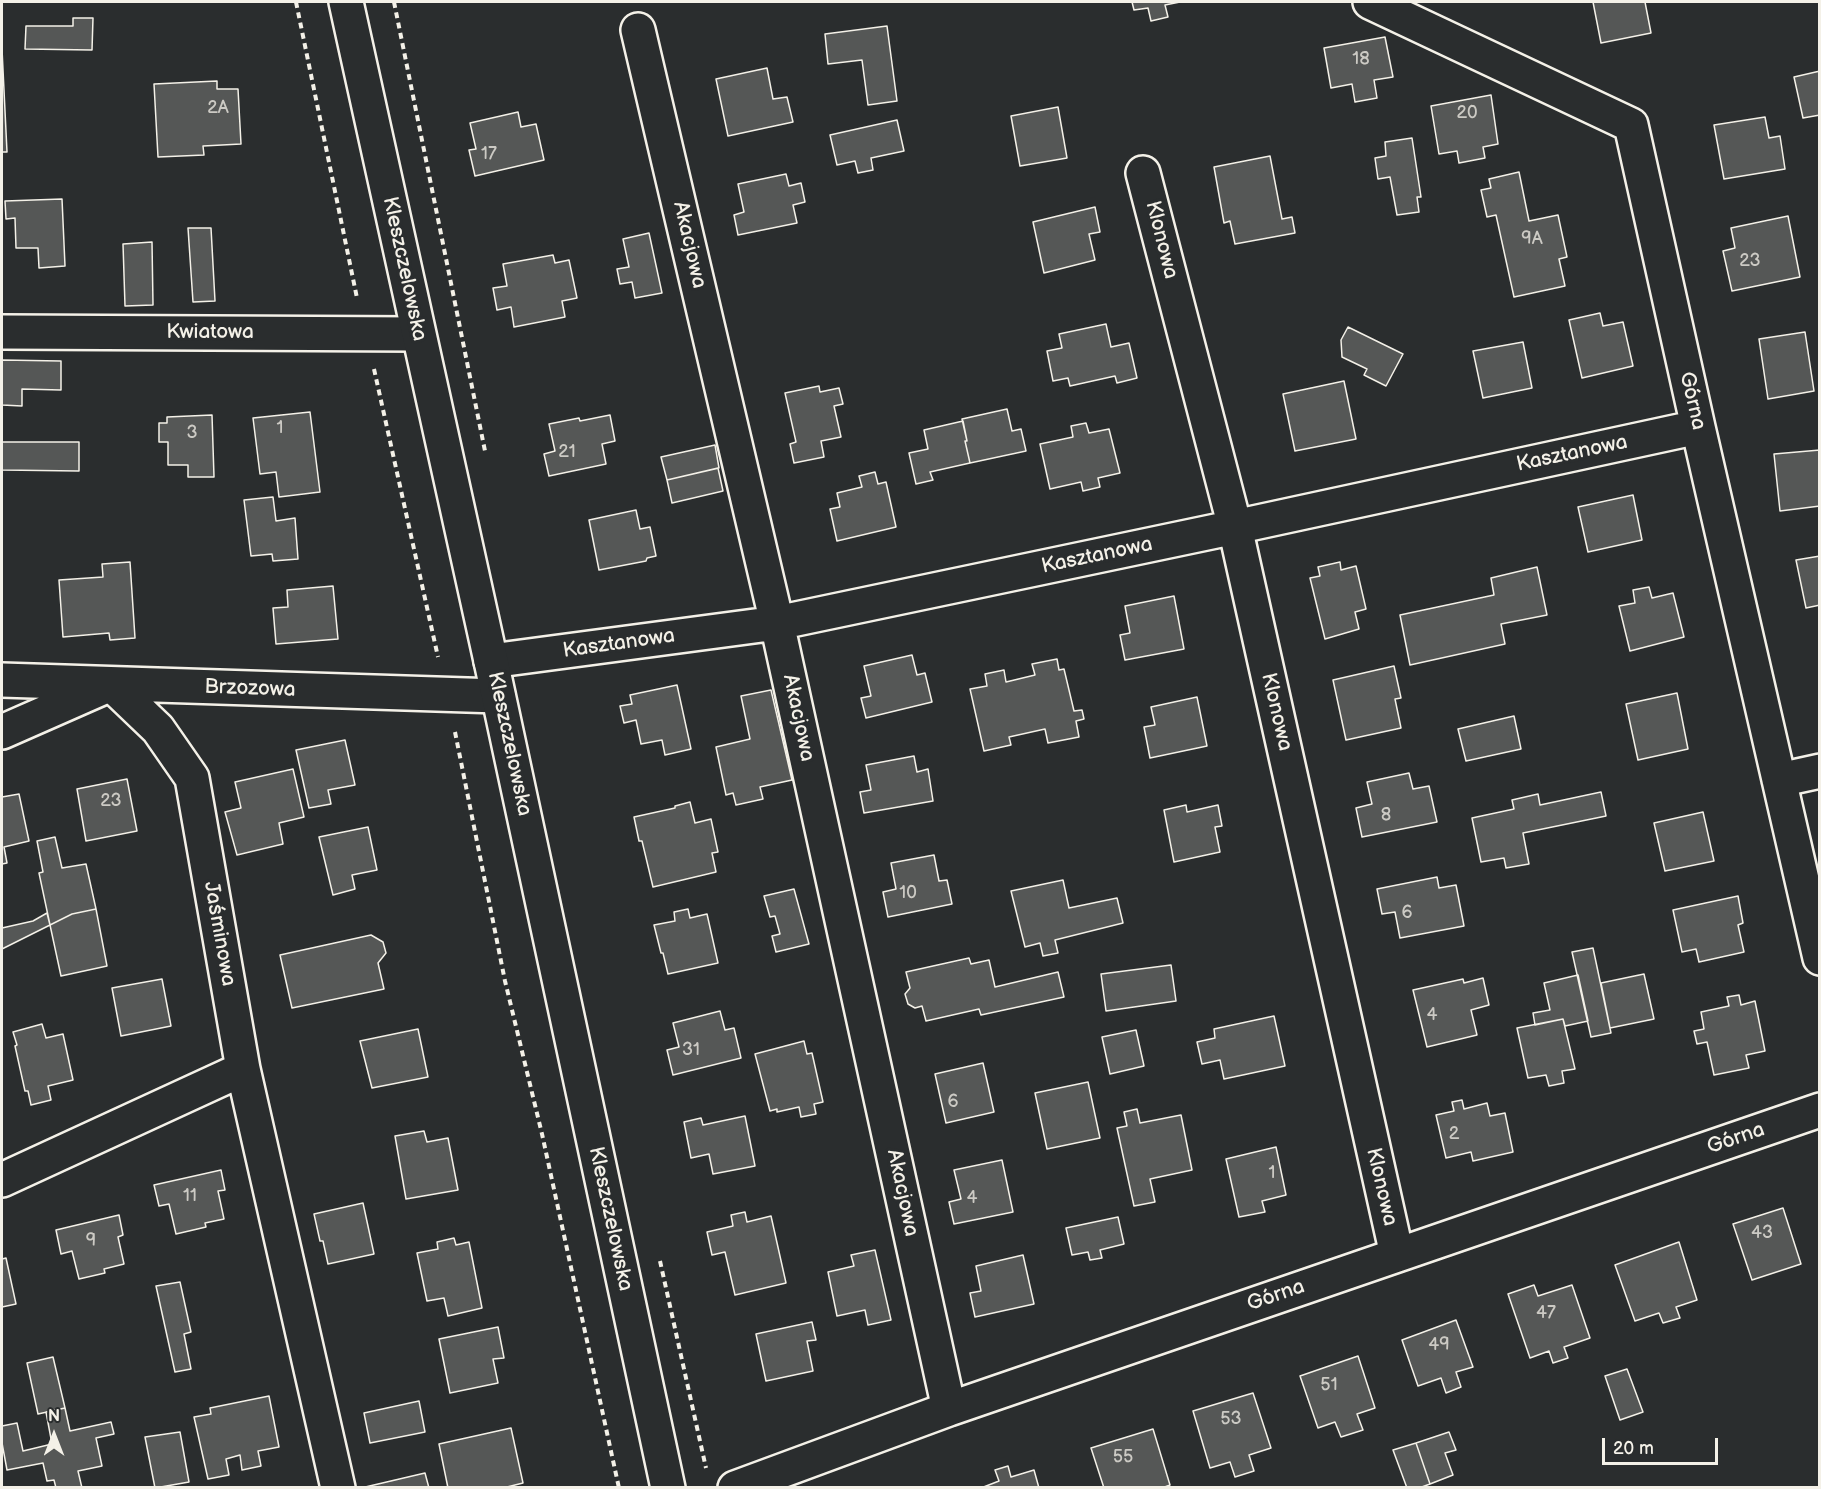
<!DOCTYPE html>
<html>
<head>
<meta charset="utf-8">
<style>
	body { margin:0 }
	#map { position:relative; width:1821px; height:1489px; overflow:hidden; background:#2a2d2e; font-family:"Balsamiq Sans",sans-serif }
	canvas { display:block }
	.frame { position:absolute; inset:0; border:3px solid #f4f1e8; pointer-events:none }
	.north { position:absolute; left:24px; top:1405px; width:60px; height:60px; -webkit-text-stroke:4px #2a2d2e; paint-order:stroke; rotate:0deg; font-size:16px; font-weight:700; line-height:24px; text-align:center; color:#f4f1e8 }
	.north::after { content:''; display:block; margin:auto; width:21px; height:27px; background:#f4f1e8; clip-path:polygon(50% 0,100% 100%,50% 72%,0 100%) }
	.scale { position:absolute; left:1602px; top:1438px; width:116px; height:27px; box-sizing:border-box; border:3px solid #f4f1e8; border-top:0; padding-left:8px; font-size:18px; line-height:21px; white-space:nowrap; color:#f4f1e8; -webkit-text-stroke:4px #2a2d2e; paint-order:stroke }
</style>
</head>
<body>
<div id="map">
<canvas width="1821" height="1489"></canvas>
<div class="frame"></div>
<div class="north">N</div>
<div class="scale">20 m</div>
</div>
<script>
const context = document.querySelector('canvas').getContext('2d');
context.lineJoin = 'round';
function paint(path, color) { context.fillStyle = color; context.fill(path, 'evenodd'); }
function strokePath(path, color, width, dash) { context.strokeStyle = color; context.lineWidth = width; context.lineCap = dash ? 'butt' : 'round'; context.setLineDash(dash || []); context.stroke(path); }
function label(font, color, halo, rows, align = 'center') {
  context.font = font + ' "Balsamiq Sans",sans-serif'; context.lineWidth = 6; context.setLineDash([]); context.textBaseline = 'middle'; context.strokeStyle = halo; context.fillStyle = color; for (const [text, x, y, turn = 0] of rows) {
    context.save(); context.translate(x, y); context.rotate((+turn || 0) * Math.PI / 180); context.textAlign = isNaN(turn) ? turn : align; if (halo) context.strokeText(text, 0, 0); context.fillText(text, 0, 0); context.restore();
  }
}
const building = new Path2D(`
	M1132,2H1180L1165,5L1168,17L1151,21L1148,8L1134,10Z
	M1593,2H1645L1651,33L1601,43Z
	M73,18H93L92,50L25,49L26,26H73Z
	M887,26L897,101L868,105L862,60L828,64L825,34Z
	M1385,37L1393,77L1374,80L1377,98L1355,102L1352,84L1331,88L1324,48Z
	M2,49L7,152H2Z
	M767,68L773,99L787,97L793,122L728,136L716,79Z
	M1820,71V115L1803,118L1794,77Z
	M217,81V89H238L241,144L203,146L204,155L158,157L154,84Z
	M1491,95L1498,144L1483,147L1485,158L1459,163L1457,151L1439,154L1431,106Z
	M1058,107L1067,158L1020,166L1011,116Z
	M518,112L521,127L536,124L544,160L475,176L469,150L476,149L470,123Z
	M1765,117L1769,138L1780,136L1785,169L1724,179L1714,125Z
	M897,120L904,151L871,158L873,170L858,173L855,161L837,165L830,135Z
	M1412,138L1421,197H1417L1419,212L1397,215L1390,177L1378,179L1375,158L1386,156L1385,142Z
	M1270,156L1282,219L1292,217L1295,233L1235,244L1230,221L1224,223L1214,167Z
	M1519,172L1529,221L1558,215L1567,257L1559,259L1565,286L1514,297L1496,215L1487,217L1481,190L1491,188L1489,179Z
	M786,174L789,186L801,183L805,202L793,205L797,223L738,235L734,215L744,212L738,184Z
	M62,199L65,266L39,268L38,248H16L15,218L6,219L5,201Z
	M1095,207L1100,232L1089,234L1095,260L1044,273L1033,222Z
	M1788,216L1800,277L1732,291L1723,251L1735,248L1731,228Z
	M188,228H211L215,301L193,302Z
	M649,233L662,293L635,298L632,282L620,284L617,269L629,267L623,239Z
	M152,242L153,305L125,306L123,244Z
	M553,255L555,263L569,260L577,298L562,301L565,317L514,327L511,307L497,310L493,288L507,286L503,264Z
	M1600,313L1603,326L1623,322L1633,366L1582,378L1569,320Z
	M1106,324L1111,347L1129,343L1137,378L1117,383L1115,376L1070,386L1068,378L1053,381L1047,351L1062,348L1059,334Z
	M1348,327L1403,354L1386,386L1364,375L1367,369L1342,357L1341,340Z
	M1805,332L1814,391L1768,399L1759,339Z
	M1523,342L1532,388L1483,398L1473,351Z
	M2,360L61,361V390L22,389V406L2,405Z
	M1344,381L1356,439L1295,451L1283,394Z
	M819,386L820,392L839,388L843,404L834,406L841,437L821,441L824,457L794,463L790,444L796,442L785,393Z
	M1007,409L1012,431L1021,429L1026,451L970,463L965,441H967L962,419Z
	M310,412L320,492L279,497L276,472L260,474L253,418Z
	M212,415L214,477H188V465H168V442H159V423H167V417Z
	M610,415L615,441L602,444L606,464L549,476L544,454L555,451L549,424L579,418L580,421Z
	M963,421L967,441H965L970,463L930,472L933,480L916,484L909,453L928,449L924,430Z
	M1086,423L1089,433L1109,429L1120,473L1098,478L1100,487L1083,491L1081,482L1050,489L1040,444L1073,437L1071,426Z
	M2,442H79V471L2,470Z
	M715,445L719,468L667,480L661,457Z
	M1820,450V506L1780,511L1774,454Z
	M718,468L723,491L672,503L667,480Z
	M875,472L878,484L886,482L896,527L837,541L830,509L840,507L837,493L862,487L859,476Z
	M1633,495L1642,540L1588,552L1578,507Z
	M273,497L276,521L295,518L298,559L273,561L272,554L251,556L244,500Z
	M636,510L640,529L650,527L656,556L647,558L646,561L599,570L589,520Z
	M1820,556V605L1806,608L1796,560Z
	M130,562L135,638L110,640L109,633L63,637L59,580L103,577L102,564Z
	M1340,562L1341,570L1356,566L1366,609L1355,612L1359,629L1325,639L1310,578L1320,576L1318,567Z
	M1537,567L1547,615L1501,624L1505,644L1410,665L1400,615L1494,595L1491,578Z
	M333,586L338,639L276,644L273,608L288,607L287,590Z
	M1649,587L1652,598L1673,593L1684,637L1630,651L1619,606L1635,603L1633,590Z
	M1174,596L1184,649L1125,660L1120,635L1130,633L1125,606Z
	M912,655L917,675L925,673L932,702L866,718L861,698L871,696L864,666Z
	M1057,659L1059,670L1064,669L1074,711L1082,710L1084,719L1076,721L1079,737L1048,743L1045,729L1009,737L1011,745L984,751L970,689L987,686L985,674L1004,670L1006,682L1035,675L1032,664Z
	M1394,666L1401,698L1395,699L1401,728L1346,740L1333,680Z
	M677,685L691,749L665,755L662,740L641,744L636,720L624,723L620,706L632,704L630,695Z
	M771,690L792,780L760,787L763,799L736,805L733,793L726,795L716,747L750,739L741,696Z
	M1677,693L1688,749L1638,760L1626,704Z
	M1197,697L1207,746L1150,758L1144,727L1155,725L1151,707Z
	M1514,716L1521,749L1466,761L1458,729Z
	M345,740L355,785L328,790L331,804L309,808L296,750Z
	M914,756L917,772L928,769L933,801L864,813L860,792L871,790L866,765Z
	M293,769L304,817L279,823L283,844L237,855L225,812L241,808L235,782Z
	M1409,773L1413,789L1429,786L1437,822L1362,837L1356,808L1372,804L1367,782Z
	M127,779L137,831L86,841L77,789Z
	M1601,792L1606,816L1523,833L1529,864L1506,868L1504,858L1481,862L1472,818L1514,809L1512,800L1538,794L1540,805Z
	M19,794L29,841L4,847L7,863L2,864V797Z
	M690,802L695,823L711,819L718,852L712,853L716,872L653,887L642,841H639L634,817L675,808V806Z
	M1186,805L1187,812L1218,805L1222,826L1215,827L1220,852L1174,862L1164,810Z
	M1703,812L1714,861L1665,871L1654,823Z
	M368,827L377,870L352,875L355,889L333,895L319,837Z
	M55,837L62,868L86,864L96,909L72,914L50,925L39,873L43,872L37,841Z
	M934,855L939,881L947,880L952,904L888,917L883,892L896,889L891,863Z
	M1437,877L1439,888L1456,885L1464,926L1400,938L1395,912L1382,914L1377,889Z
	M1063,880L1069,908L1117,898L1123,923L1055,940L1058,953L1043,956L1040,943L1025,947L1011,891Z
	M794,889L809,944L776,952L772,936L780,934L775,916L770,917L764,896Z
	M1738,896L1743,923L1738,925L1744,952L1699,962L1696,949L1682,952L1673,910Z
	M96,909L107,966L61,976L50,925L72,914Z
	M688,909L690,918L707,914L718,963L668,974L663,953H661L654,925L675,921L674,912Z
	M47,913L50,925L2,949V928L33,921Z
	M371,935L383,942L386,953L378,963L384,989L292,1008L280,955Z
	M1593,948L1611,1033L1591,1037L1572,952Z
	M969,958L971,964L989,960L995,987L1058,972L1064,997L981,1015L979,1009L926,1021L922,1006L915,1008L908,1004L905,994L910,988L906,972Z
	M1171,965L1176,1001L1106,1011L1101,974Z
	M1644,974L1654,1019L1610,1028L1601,983Z
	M1578,975L1588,1021L1565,1026L1563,1019L1535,1025L1533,1013L1550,1010L1544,983Z
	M1483,978L1489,1005L1471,1010L1477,1035L1427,1047L1413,990L1463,979L1464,983Z
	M162,979L171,1026L121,1036L112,988Z
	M1739,995L1741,1005L1755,1001L1765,1051L1746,1055L1749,1068L1714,1075L1707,1042L1697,1044L1694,1031L1704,1029L1701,1012L1729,1006L1727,997Z
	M720,1011L725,1030L734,1028L741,1058L673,1075L667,1050L679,1047L673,1023Z
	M1274,1016L1285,1066L1224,1079L1220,1060L1202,1064L1197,1042L1215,1038L1214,1029Z
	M1563,1019L1575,1069L1562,1071L1564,1083L1549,1086L1546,1075L1528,1078L1517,1028Z
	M42,1024L46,1038L63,1034L73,1080L48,1086L51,1100L31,1105L28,1091H25L15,1046L17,1045L13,1032Z
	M418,1029L428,1077L372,1088L360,1041Z
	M1136,1030L1144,1066L1110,1074L1102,1037Z
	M804,1041L807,1054L812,1053L823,1102L814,1104L816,1114L801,1117L799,1107L777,1112V1109L770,1111L755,1054Z
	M983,1063L994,1112L946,1123L935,1074Z
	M1088,1082L1100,1138L1047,1149L1035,1093Z
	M1462,1100L1464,1109L1487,1103L1490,1116L1505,1113L1513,1152L1473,1161L1471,1152L1446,1158L1436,1115L1454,1111L1452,1102Z
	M1137,1109L1140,1123L1181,1115L1192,1170L1150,1179L1155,1202L1134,1206L1117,1128L1127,1126L1124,1112Z
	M745,1116L755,1166L713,1174L709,1154L691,1158L684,1122L701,1118L703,1125Z
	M424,1131L427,1142L448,1138L458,1190L406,1199L395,1136Z
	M1276,1147L1286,1195L1262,1201L1265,1212L1239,1217L1226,1159Z
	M1002,1160L1013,1212L954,1224L949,1202L961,1199L954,1170Z
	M221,1170L225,1190L218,1191L224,1219L205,1223L206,1227L176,1234L169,1204L159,1206L154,1185Z
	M363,1203L374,1254L328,1264L323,1241H320L314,1214Z
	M1783,1208L1801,1264L1752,1280L1733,1224Z
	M745,1212L747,1222L771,1216L786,1283L735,1295L725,1252L712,1255L707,1232L733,1226L731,1215Z
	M119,1215L123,1235L118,1237L124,1264L104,1269L105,1273L79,1279L72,1251L61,1254L56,1230Z
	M1118,1217L1124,1244L1100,1250L1102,1258L1090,1260L1088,1252L1072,1255L1066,1228Z
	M454,1238L456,1245L469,1242L482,1308L448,1316L444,1298L427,1301L417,1253L438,1249L437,1242Z
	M1679,1242L1697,1300L1676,1307L1680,1318L1663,1323L1659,1313L1635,1321L1615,1265Z
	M875,1250L891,1320L868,1325L865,1310L837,1316L828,1272L854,1266L851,1255Z
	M1023,1255L1034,1304L975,1317L970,1293L981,1291L976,1266Z
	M6,1258L16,1304L2,1307V1259Z
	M180,1282L191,1332L184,1334L191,1369L175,1372L156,1286Z
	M1534,1285L1538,1296L1572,1285L1590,1338L1564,1347L1568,1358L1553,1363L1549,1351L1530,1358L1508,1294Z
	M1456,1320L1473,1367L1456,1372L1461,1387L1446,1393L1441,1378L1418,1386L1402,1340Z
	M812,1322L816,1340L807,1341L813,1371L766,1381L756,1334Z
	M498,1327L504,1358L493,1359L498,1383L450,1393L439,1339Z
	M1358,1356L1375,1408L1357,1414L1363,1430L1341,1437L1335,1422L1318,1428L1300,1376Z
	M53,1357L65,1408L38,1414L27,1363Z
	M1627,1369L1643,1412L1620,1420L1605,1376Z
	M1253,1393L1271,1448L1249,1455L1254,1471L1235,1477L1230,1462L1210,1468L1193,1411Z
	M269,1396L279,1447L258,1451L261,1466L242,1470L240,1455L226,1459L229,1475L208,1479L194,1417L211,1414L210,1408Z
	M419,1401L425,1432L370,1443L364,1413Z
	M65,1408L70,1431L111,1422L114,1434L96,1438L102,1466L78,1471L82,1488H56L54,1480L47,1481L43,1463L7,1470L2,1443V1426L17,1423L23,1451L52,1444L46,1412Z
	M511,1428L523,1483L503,1488H448L439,1444Z
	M1153,1429L1170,1485L1162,1488H1104L1091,1448Z
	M180,1432L189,1482L155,1488L145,1437Z
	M1449,1432L1456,1450L1445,1453L1453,1475L1430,1484L1416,1443Z
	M1416,1443L1430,1484L1419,1488H1407L1393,1450Z
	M1008,1466L1011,1477L1034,1470L1039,1488H981L999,1481L995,1470Z
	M425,1473L429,1488H361Z`);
const path = new Path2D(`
	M296,2L357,298
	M394,2L485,451
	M374,369L438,657
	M455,732L505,981L542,1134L619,1488
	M660,1261L706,1468`);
const minor = new Path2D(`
	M1370,2L1631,125L1698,427L1820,958
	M638,30L777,623L949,1409
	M1143,173L1235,527L1397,1255
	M2,332L418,334
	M491,661L777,623L1235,527L1698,427
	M2,680L498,696
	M2,732L111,684L158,729L192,778L243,1069L2,1180
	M1779,780L1820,771
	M243,1069L338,1488
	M735,1488L949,1409L1820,1110`);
const secondary = new Path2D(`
	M346,2L491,661L668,1488`);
const numberNames = [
	["18",1361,59],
	["2A",218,108],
	["20",1467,113],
	["17",489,154],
	["9A",1532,239],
	["23",1750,261],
	["1",280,428],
	["3",192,433],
	["21",567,452],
	["23",111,801],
	["8",1386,815],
	["10",908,893],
	["6",1407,913],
	["4",1432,1015],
	["31",691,1050],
	["6",953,1102],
	["2",1454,1134],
	["1",1272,1173],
	["11",190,1196],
	["4",972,1198],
	["43",1762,1233],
	["9",91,1241],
	["47",1546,1313],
	["49",1439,1345],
	["51",1329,1385],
	["53",1231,1419],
	["55",1123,1457]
];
const streetNames = [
	["Klonowa",1161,240,76],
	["Akacjowa",689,245,77],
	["Kleszczelowska",404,269,78],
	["Kwiatowa",210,333],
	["Górna",1692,401,77],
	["Kasztanowa",1572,454,-12],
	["Kasztanowa",1097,556,-12],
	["Kasztanowa",619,644,-8],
	["Brzozowa",250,689,2],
	["Klonowa",1276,712,77],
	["Akacjowa",798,718,78],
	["Kleszczelowska",509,744,78],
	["Jaśminowa",219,934,80],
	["Górna",1736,1139,-19],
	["Klonowa",1381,1187,77],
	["Akacjowa",902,1193,78],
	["Kleszczelowska",610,1219,78],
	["Górna",1276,1296,-19]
];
paint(building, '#555756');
strokePath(building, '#f4f1e8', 1.5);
strokePath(minor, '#f4f1e8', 38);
strokePath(secondary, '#f4f1e8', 38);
strokePath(path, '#f4f1e8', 4, [6, 4.5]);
strokePath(minor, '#2a2d2e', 33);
strokePath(secondary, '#2a2d2e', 33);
label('18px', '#cccac4', null, numberNames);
label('21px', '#f4f1e8', '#2a2d2e', streetNames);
</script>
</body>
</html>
